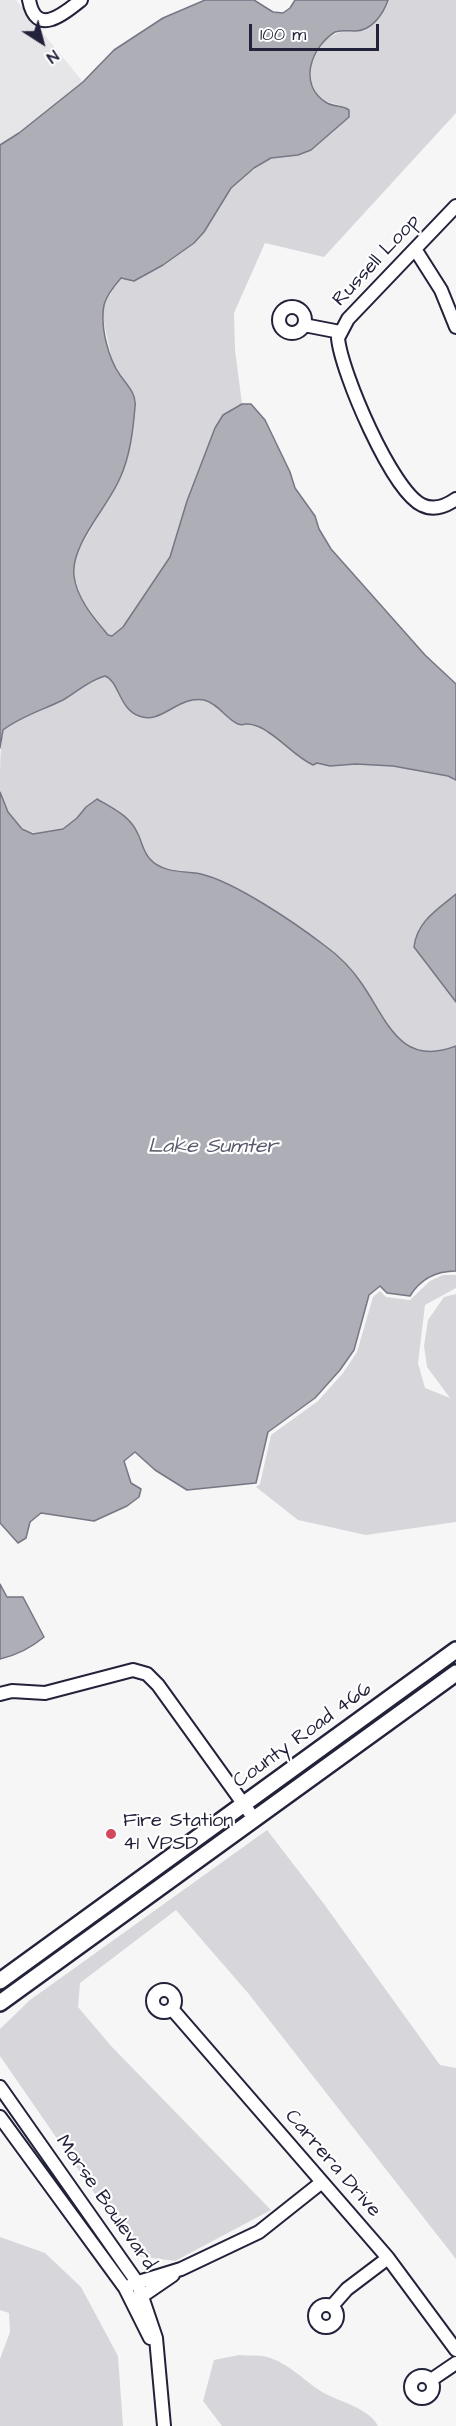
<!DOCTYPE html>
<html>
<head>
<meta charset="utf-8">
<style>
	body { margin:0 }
	#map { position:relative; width:456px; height:2426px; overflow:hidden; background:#f6f6f7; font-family:"Architects Daughter",sans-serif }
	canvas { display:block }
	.north { position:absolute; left:12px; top:12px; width:60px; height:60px; -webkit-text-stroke:4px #fff; paint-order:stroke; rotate:144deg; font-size:16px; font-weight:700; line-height:24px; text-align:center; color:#22223b }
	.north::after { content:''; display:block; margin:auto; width:21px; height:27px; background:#22223b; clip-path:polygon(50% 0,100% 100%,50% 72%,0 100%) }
	.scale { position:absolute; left:249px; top:24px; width:130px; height:27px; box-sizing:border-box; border:3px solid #22223b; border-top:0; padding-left:8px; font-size:18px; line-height:21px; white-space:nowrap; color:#22223b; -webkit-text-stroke:4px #fff; paint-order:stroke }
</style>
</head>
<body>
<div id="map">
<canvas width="456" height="2426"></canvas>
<div class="north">N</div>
<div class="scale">100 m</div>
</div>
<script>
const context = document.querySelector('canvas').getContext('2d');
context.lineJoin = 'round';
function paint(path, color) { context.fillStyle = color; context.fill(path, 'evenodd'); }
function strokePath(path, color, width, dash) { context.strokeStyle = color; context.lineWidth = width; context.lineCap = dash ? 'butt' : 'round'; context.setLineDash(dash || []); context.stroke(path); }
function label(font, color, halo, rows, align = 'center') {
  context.font = font + ' "Architects Daughter",sans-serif'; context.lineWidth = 4.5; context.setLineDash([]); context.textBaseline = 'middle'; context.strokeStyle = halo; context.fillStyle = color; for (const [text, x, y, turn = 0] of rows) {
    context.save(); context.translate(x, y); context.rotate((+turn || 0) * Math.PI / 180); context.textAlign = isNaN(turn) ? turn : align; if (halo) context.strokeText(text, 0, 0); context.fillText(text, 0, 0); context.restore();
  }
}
const built = new Path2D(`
	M0,0H16L83,82L19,133L0,145Z`);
const green = new Path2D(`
	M388,0H456V113L324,257L265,243L234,313L235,350L242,404L233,408L215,428L187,501L170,557L165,567L155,578L123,627L112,636L108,635L82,599L74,576V562L77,553L119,481L130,447L136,400L112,360L103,318L104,304L121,278L134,281L163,265L194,243L204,232L231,188L241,178L271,158L298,155L349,110C338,101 323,107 315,90C300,60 324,28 356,31L386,6Z
	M105,676C114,680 122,702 130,711L172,707L194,699L206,701L218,706L241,725H255L268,731L304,760L330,766L356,764L393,766L448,776L456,780V894L432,913L414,947L456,1002V1046C400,1068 387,1021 362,984C352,969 338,956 324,945C294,922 260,902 226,886C218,882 210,877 202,874C185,869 164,873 150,859C143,852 143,842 138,834C130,818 113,808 98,799C83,805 77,822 63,829C32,844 4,822 0,790C0,771 0,749 3,730C21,716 43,710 63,700C77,693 89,680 105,676Z
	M443,1275H456V1288L425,1305L418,1363L425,1388L450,1398L427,1367L424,1346L428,1320L444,1297L456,1294V1522L366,1535L298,1520L256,1487L260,1484L271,1435L318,1401L343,1373L357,1352L373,1297L380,1291L386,1297L410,1300L430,1281Z
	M267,1830L324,1904L440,2065L456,2068V2259L248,1993L176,1910L80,1983L78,2007L112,2047L271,2210L175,2261L138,2256L0,2056V2029L30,2000Z
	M0,2237L45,2253L81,2287L118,2356L123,2426H0V2359L10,2332L9,2313L0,2310Z
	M239,2355C247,2356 255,2355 263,2356C286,2361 300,2377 319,2390C335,2401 369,2407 378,2426H222L203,2401L214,2360Z`);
const water = new Path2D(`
	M205,0H254L273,12L283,13L290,8L295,0H388C383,15 371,31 355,31C348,31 343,30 335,32C311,47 297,85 327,103C334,107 343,105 349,110V117L311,150L298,155L271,158L254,168L231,188L204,232L194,243L163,265L134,281L121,278C115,285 106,297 104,305C100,326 108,358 120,375C127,385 137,394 135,407C133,431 130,456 120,478C108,507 70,545 74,576C77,599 94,618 108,635L112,636L123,627L170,557L187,501L215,428L223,415L242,404H251L265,420L290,472L295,488L315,516L319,529L331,549L425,655L456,684V780L448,776L393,766L356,764L330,766L317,763L313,765C296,757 284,742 268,732C263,728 254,724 247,724C241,724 244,726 238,724C225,718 219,704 204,700C178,695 162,725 139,716C119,709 119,681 105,676C89,680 77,692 63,700C43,710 21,716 3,730L0,748V145L19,133L83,82L114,50L163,18Z
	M0,792L8,812L22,829L33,834L63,829L77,818L86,807L97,799C114,809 130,816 138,834C142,842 143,852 150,859C162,873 185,871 201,874C235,882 295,923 324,945C338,955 352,969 362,984C387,1020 400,1068 456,1046V1271C436,1271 421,1278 410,1296L387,1293L380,1286L369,1295L354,1350L340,1370L315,1398L268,1432L256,1483L187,1490L155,1470L135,1452L124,1461L131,1483L141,1489L139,1497L127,1506L94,1521L41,1513L30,1522L26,1538L18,1543L0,1523Z
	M456,894V1002L414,947C417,921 438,909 456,894Z
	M0,1584L7,1597H23L44,1637C31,1648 17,1655 0,1659Z`);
const minor = new Path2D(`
	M29,0C36,38 65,13 81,0
	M456,206L348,319L338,338C341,372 392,491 422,505C434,511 446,506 456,499
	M415,249L441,290L456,327
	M279 320a13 13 0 1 1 26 0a13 13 0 1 1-26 0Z
	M304,325L340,332
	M0,1694L12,1691L45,1693L133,1670L147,1674L158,1685L255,1820
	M153 2001a11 11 0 1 1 22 0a11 11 0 1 1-22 0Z
	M172,2009L388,2258L456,2350
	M0,2087L137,2282L156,2338L164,2426
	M0,2117L125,2288L150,2338
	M132,2284L181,2269L259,2232L322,2182
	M138,2299L173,2275
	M315 2316a11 11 0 1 1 22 0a11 11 0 1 1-22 0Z
	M332,2306L347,2289L388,2258
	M411 2387a11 11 0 1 1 22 0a11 11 0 1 1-22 0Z
	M431,2380L456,2363`);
const major = new Path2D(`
	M0,1981L456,1650
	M0,2003L456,1673`);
const markers = [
	[111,1834,6,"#d1495b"]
];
const streetNames = [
	["Russell Loop",377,261,-47],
	["County Road 466",303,1736,-36],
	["Carrera Drive",332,2164,49],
	["Morse Boulevard",105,2203,55]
];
const poiNames = [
	["Fire Station",123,1822],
	["41 VPSD",123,1845]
];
const waterNames = [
	["Lake Sumter",213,1148]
];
paint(built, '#e6e6e9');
paint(green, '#d7d7db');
paint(water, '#aeaeb7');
strokePath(water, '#767685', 1.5);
strokePath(minor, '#22223b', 16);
strokePath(major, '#22223b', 20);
strokePath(minor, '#fff', 12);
strokePath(major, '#fff', 15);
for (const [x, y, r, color] of markers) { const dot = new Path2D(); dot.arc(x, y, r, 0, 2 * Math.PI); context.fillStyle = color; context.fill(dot); strokePath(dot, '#fff', 2); }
label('20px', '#22223b', '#fff', streetNames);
label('20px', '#22223b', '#fff', poiNames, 'left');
label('italic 21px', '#5a5a6d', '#fff', waterNames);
</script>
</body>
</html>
